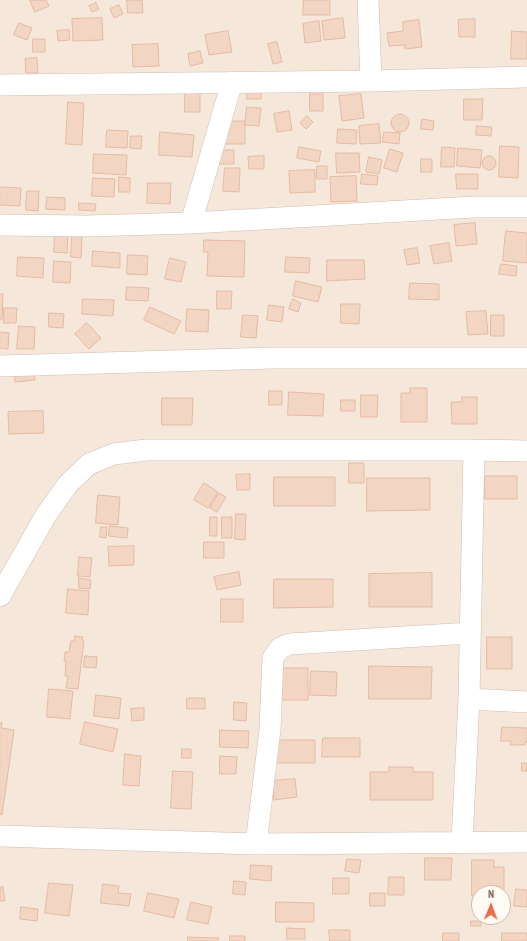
<!DOCTYPE html>
<html>
<head>
<meta charset="utf-8">
<style>
	body { margin:0 }
	#map { position:relative; width:527px; height:941px; overflow:hidden; background:#fdf6ec; font-family:"PT Sans Narrow",sans-serif }
	canvas { display:block }
	.north { position:absolute; left:471px; top:885px; width:40px; height:40px; box-sizing:border-box; background:#fffaf3; border:1px solid #cabbb1; border-radius:50%; rotate:1deg; font-size:11px; font-weight:700; line-height:16px; text-align:center; color:#7a5c4d }
	.north::after { content:''; display:block; margin:auto; width:14px; height:18px; background:#e76f51; clip-path:polygon(50% 0,100% 100%,50% 72%,0 100%) }
</style>
</head>
<body>
<div id="map">
<canvas width="527" height="941"></canvas>
<div class="north">N</div>
</div>
<script>
const context = document.querySelector('canvas').getContext('2d');
context.lineJoin = 'round';
function paint(path, color) { context.fillStyle = color; context.fill(path, 'evenodd'); }
function strokePath(path, color, width, dash) { context.strokeStyle = color; context.lineWidth = width; context.lineCap = dash ? 'butt' : 'round'; context.setLineDash(dash || []); context.stroke(path); }
const residential = new Path2D(`
	M0,0H527V941H0ZM479,893H503V917H479Z`);
const building = new Path2D(`
	M30,0H46L49,6L35,12Z
	M127,0H142L143,13H128Z
	M304,0H330V15H303Z
	M96,3L99,9L92,12L89,6Z
	M119,5L123,14L114,18L110,9Z
	M102,18L103,40L73,41L72,19Z
	M343,18L345,38L324,40L322,21Z
	M475,19V37H459L458,20Z
	M419,20L422,47L405,49V45L389,46L387,33L403,31V22Z
	M319,21L321,41L305,43L303,24Z
	M19,23L32,28L27,40L14,35Z
	M69,30L70,40L58,41L57,31Z
	M228,31L232,52L209,55L205,35Z
	M512,31L527,32V59H511Z
	M33,39H45V52H33Z
	M277,42L282,62L273,64L268,44Z
	M158,44L159,66L133,67L132,45Z
	M200,51L203,63L190,66L188,54Z
	M37,58L38,73H26L25,59Z
	M247,89H261V99H247Z
	M185,93H200V112H185Z
	M310,94H323V111H310Z
	M361,94L364,118L342,121L339,96Z
	M464,99H483L482,120H464Z
	M68,102L84,103L82,145L66,144Z
	M247,107L261,108L259,126L245,125Z
	M289,111L292,130L277,132L274,114Z
	M391 123a9 9 0 1 1 18 0a9 9 0 1 1-18 0Z
	M307,116L313,122L306,129L300,123Z
	M422,119L434,121L433,130L421,129Z
	M224,121H245V144H224Z
	M379,124L381,143L360,144L359,126Z
	M477,126L492,127L491,136L476,135Z
	M338,129L357,130L356,144L337,143Z
	M107,130L128,131L127,148L106,147Z
	M160,132L194,135L192,157L159,155Z
	M384,132L400,133L399,144L383,142Z
	M131,136H142L141,149L130,148Z
	M500,146L519,147L518,178L499,177Z
	M299,147L321,151L319,162L297,158Z
	M442,147L455,148L454,167H441Z
	M458,148L482,150L480,168L457,166Z
	M390,149L403,153L397,172L384,168Z
	M216,150H234V164H215Z
	M336,153H359L360,172L337,173Z
	M94,154L127,155L126,175L93,173Z
	M482 163a7 7 0 1 1 14 0a7 7 0 1 1-14 0Z
	M264,156V169H249L248,157Z
	M369,157L382,160L379,174L366,172Z
	M421,159H432V172H421Z
	M317,166H327V179H317Z
	M225,168H240L239,192L223,191Z
	M315,170V192L290,193L289,171Z
	M362,174L378,176L377,185L361,184Z
	M456,174H478V189H457Z
	M356,176L357,201L331,202L330,177Z
	M119,177L130,178V192H119Z
	M93,178L115,179L114,197L92,196Z
	M148,183H171L170,204L147,203Z
	M0,187L21,188L20,206L0,205Z
	M27,191H39L38,211L26,210Z
	M47,197L65,198V210L46,209Z
	M79,203L96,204L95,211L79,210Z
	M475,223L477,244L456,246L454,225Z
	M506,231L527,233V263L503,261Z
	M55,235H68L67,253L54,252Z
	M72,236H82L81,258L71,257Z
	M204,240L245,241L244,277L207,276L208,252H204Z
	M449,243L452,261L434,264L430,246Z
	M417,248L420,263L407,265L404,250Z
	M93,251L120,253V268L92,266Z
	M128,255L148,256L147,275L127,274Z
	M18,257L44,258L43,278L17,276Z
	M286,257L310,258L309,273L285,272Z
	M170,258L186,262L181,282L165,279Z
	M327,260H364L365,279L327,281Z
	M54,261L71,262L70,283L53,282Z
	M501,264L517,266L516,276L499,274Z
	M296,281L322,287L318,302L293,296Z
	M410,283L439,284V300L409,299Z
	M127,287L149,288L148,301L126,300Z
	M217,291H232L231,309H217Z
	M0,294H3L2,319H0Z
	M83,299L114,300L113,316L82,314Z
	M293,299L301,303L298,312L289,309Z
	M341,304H360L359,324L341,323Z
	M269,305L284,307L282,322L267,320Z
	M150,307L181,321L174,334L144,320Z
	M4,308H17L16,323H4Z
	M187,309L209,310L208,332L186,331Z
	M486,311L488,334L468,335L466,312Z
	M49,313L64,314L63,328L49,327Z
	M243,315L258,316L256,338L241,337Z
	M491,315H504V336H491Z
	M87,323L101,338L89,349L75,334Z
	M19,326L35,327L34,349H17Z
	M0,332L9,333L8,349L0,348Z
	M34,369L35,380L15,382L14,371Z
	M410,388H427V422H401V393H410Z
	M269,391H282V405H269Z
	M289,392L324,394L323,416L288,415Z
	M361,395H378L377,417H361Z
	M462,397H477V424H452L451,402H462Z
	M162,398H193L192,425H162Z
	M341,400H355V411H341Z
	M43,411L44,433L9,434L8,412Z
	M349,463H364V483H349Z
	M250,474V490H237L236,475Z
	M485,476H517V499H485Z
	M274,477H335V506H274Z
	M367,478H430V510L367,511Z
	M204,483L218,492L208,508L194,500Z
	M219,493L226,497L217,512L210,508Z
	M98,495L120,497L118,525L96,523Z
	M236,514H246L245,540L235,539Z
	M210,517H217V536H210Z
	M222,517H232V538H222Z
	M110,526L128,528L127,538L109,536Z
	M101,527H107L106,538L100,537Z
	M204,542H224V558H204Z
	M134,546V565L109,566L108,547Z
	M79,557L92,558L90,577L78,576Z
	M239,572L241,585L217,590L214,577Z
	M432,573V607H369V574Z
	M79,578L91,580L90,589L79,588Z
	M274,579H333V607L274,608Z
	M68,589L89,591L88,615L66,613Z
	M221,599H243V622H221Z
	M75,636L83,637L82,640L84,641L78,689L66,688L68,676H65L66,661H64L65,652H69L71,641H74Z
	M487,637H512V669H487Z
	M85,656L97,657L96,668L84,667Z
	M369,666L432,667L431,699H369Z
	M276,668H308V700H276Z
	M311,671L337,672L336,696L310,695Z
	M49,689L73,691L70,719L47,717Z
	M96,695L121,698L119,719L94,716Z
	M187,698H205V709H187Z
	M234,702L247,703L246,721L234,720Z
	M144,708V720L132,721L131,709Z
	M85,722L118,729L113,752L80,744Z
	M0,723H2L1,728L14,730L2,815L0,814Z
	M502,727L527,728V742H525V745H510L511,741H501Z
	M220,730L249,731L248,748L220,747Z
	M323,738H360V757H322Z
	M274,740H315V763H274Z
	M182,749H191V758H182Z
	M125,754L141,756L139,786L123,785Z
	M220,756L237,757L236,774H220Z
	M522,763H527V771H522Z
	M389,767H413V772H433V800H370V772H389Z
	M173,771L193,772L191,809L171,808Z
	M295,779L297,797L274,800L272,781Z
	M425,858H452L451,880H425Z
	M347,859L361,860L359,873L345,871Z
	M472,860H494V867H504V896L503,893H479V896H472Z
	M251,865L272,866L271,881L250,879Z
	M389,877H404V895H388Z
	M333,878H349V894H333Z
	M234,881L246,882L245,895L233,894Z
	M49,883L73,885L69,916L45,913Z
	M103,884L119,886L118,893L131,894L129,906L101,903Z
	M3,887L5,901H0V888Z
	M516,889L527,890V907L514,906Z
	M148,893L179,899L174,918L144,911Z
	M370,893H385V906H370Z
	M191,902L212,907L208,924L187,920Z
	M276,902L314,903V922H276Z
	M21,907L38,909L37,921L20,919Z
	M471,921H481V926H471Z
	M287,928L305,929V939H287Z
	M329,930H350V941H330Z
	M443,933H459V941H443Z
	M502,933H527V941H502Z
	M230,936H245V941H230Z
	M188,937L219,938L218,941H188Z`);
const minor = new Path2D(`
	M368,0L371,81
	M0,85L371,81L527,77
	M191,223L232,82
	M0,225L87,226L191,223L474,207H527
	M0,366L273,358H527
	M0,596L46,515L68,484L89,464L114,454L146,450H474L527,451
	M469,699L527,702
	M0,836L256,844L527,842
	M462,842L469,699L474,450
	M256,844L270,730L273,658L280,648L290,644L470,633`);
paint(residential, '#f5e8da');
paint(building, '#f3d5c3');
strokePath(building, '#e6bba3', 1);
strokePath(minor, '#d1beb0', 22);
strokePath(minor, '#fff', 21);
</script>
</body>
</html>
